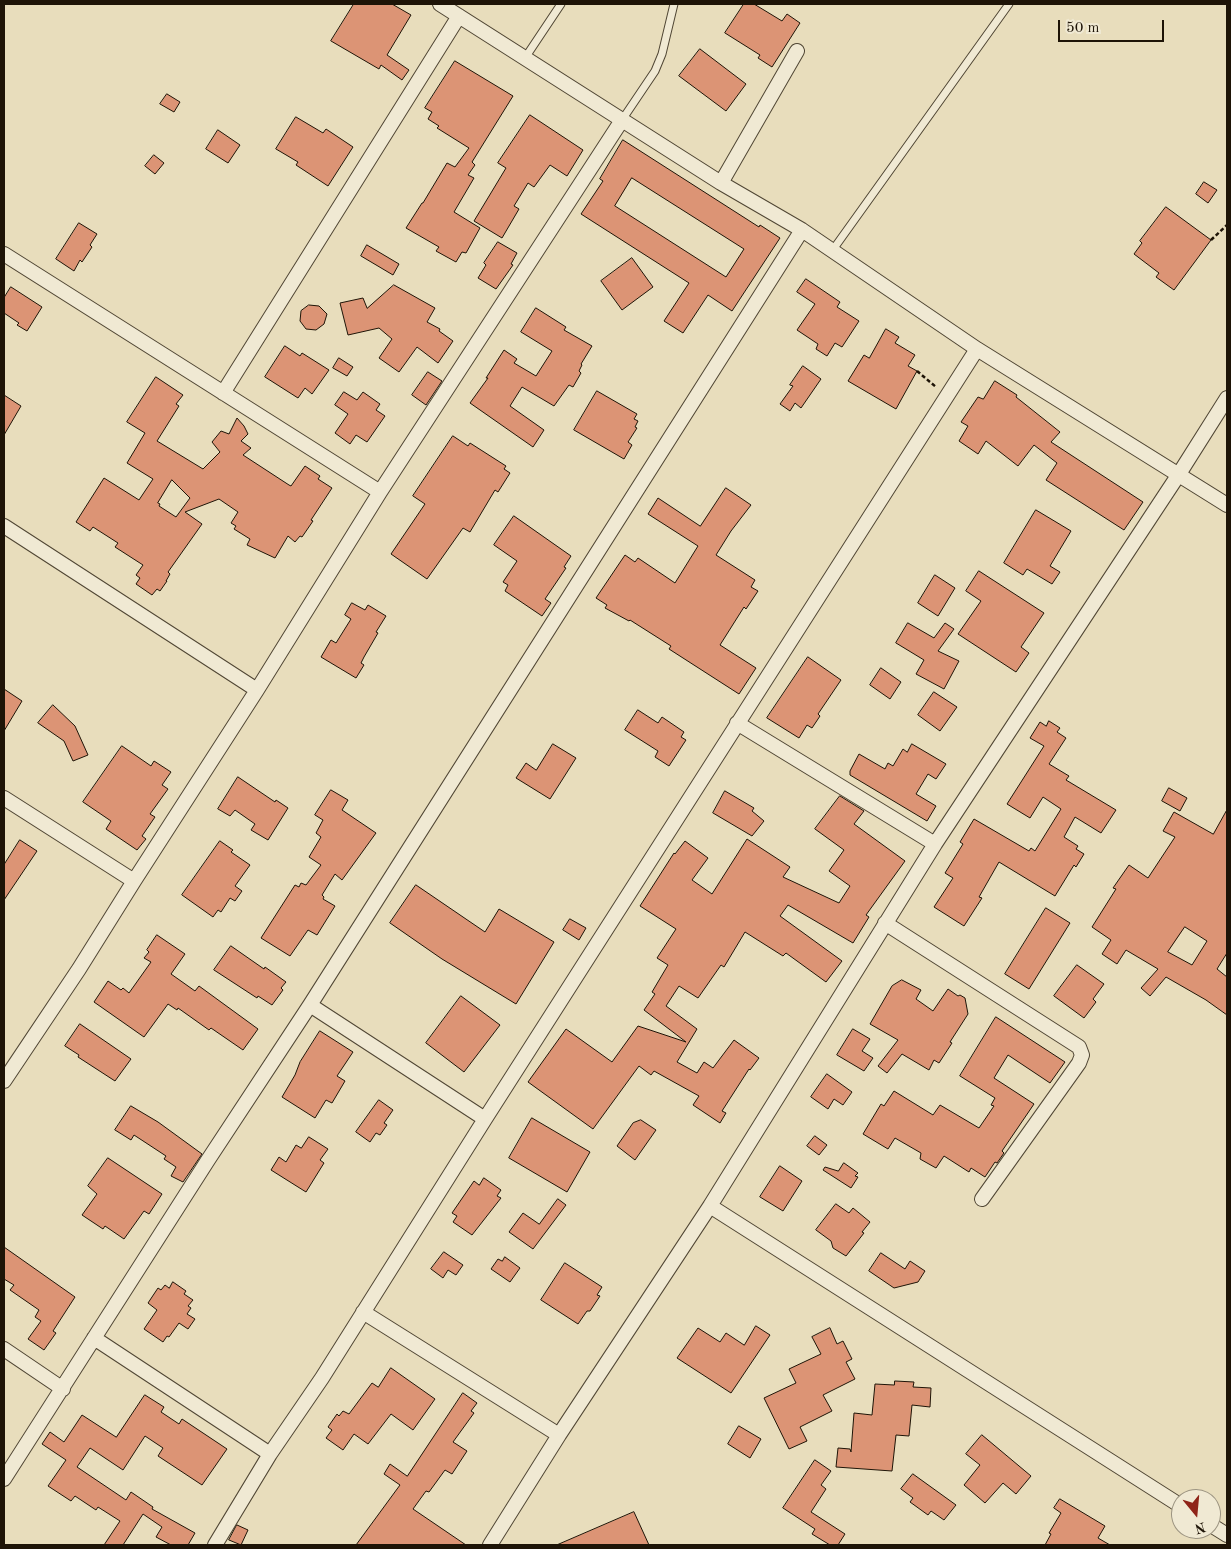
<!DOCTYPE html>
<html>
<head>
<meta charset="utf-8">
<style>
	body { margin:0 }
	#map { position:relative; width:1231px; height:1549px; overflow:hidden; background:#e8ddbc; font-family:"Old Standard TT",serif }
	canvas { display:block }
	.frame { position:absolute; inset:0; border:5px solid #1e1407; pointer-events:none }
	.north { position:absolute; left:1171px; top:1489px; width:50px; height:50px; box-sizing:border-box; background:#f0e9d3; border:1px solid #9c9481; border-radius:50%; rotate:163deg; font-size:14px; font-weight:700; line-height:20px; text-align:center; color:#1e1407 }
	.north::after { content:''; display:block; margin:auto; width:18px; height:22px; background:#8f2418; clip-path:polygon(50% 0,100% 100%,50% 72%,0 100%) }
	.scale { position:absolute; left:1058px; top:20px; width:106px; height:22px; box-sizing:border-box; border:2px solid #1e1407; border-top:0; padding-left:6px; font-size:15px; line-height:18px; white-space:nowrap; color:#1e1407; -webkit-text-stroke:4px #f0e9d3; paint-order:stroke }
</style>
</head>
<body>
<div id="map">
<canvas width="1231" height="1549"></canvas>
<div class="frame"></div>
<div class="north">N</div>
<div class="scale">50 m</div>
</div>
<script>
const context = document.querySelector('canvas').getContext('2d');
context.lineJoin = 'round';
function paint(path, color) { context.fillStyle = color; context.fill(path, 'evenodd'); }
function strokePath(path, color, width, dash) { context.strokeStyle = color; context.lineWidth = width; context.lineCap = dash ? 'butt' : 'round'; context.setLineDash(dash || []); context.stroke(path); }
const building = new Path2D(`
	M354,4H392L411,15L387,55L409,70L402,80L381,65L379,69L331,41Z
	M744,4H754L782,21L787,14L800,23L772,67L758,58L760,55L725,33Z
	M700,49L746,84L726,111L679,76Z
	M455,61L513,96L472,162L475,165L468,175L474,178L454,212L480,228L466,253L462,252L456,262L436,251L439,247L406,228L422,203H423L447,163L455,167L469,148L437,128L439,126L428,119L432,112L425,108Z
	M167,94L180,102L174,112L160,104Z
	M530,115L583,150L567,176L550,165L534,187L528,183L514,206L519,209L502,238L474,221L506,168L498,163Z
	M296,117L323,133L326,129L353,147L328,186L296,165L298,162L276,149Z
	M218,130L240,145L228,163L206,149Z
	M623,140L759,227L760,225L780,238L732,311L708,295L683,333L664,321L689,283L581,214L603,181L600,179ZM632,178L744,249L726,277L615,206Z
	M154,155L164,163L155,174L145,166Z
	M1204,182L1217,190L1208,203L1196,194Z
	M1166,207L1211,240L1174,290L1156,277L1159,273L1134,254L1142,243L1140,241Z
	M79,223L97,234L90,245L92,247L82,262L80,260L74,271L56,259Z
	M498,242L517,253L511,264L513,265L496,289L478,278L486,265L484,263Z
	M367,245L399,264L393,275L361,256Z
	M632,258L653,287L622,310L601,281Z
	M806,279L840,302L837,307L859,321L842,347L835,343L827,356L816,349L818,344L797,330L815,304L797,292Z
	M394,285L435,308L427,322L440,329L439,331L453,341L438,363L417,347L399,372L379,358L392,339L379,328L348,335L340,303L363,298L367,308Z
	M11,287L42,307L27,331L17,325L19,323L4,313V298Z
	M309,305L319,306L327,314L324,324L316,330L306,329L300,321L301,311Z
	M536,308L566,327L564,330L592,346L581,364L582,365L579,371L581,373L573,387L569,385L554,406L522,387L510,406L544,430L533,447L470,403L488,378H486L504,350L517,359L514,363L536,376L552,351L521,332Z
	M886,329L899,337L895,343L915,355L908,366L917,371L896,409L848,381L864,355L869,358Z
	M285,346L300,356L302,353L329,370L312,394L305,388L298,398L265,377Z
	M339,358L353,367L347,376L333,368Z
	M803,366L821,379L801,408L795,403L790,411L780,404L793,386L790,385Z
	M428,372L442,381L426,405L412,395Z
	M156,377L183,395L176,404L179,406L157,441L203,469L220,452L212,442L221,431L229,434L237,418L244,426L248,434L241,441L251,448L243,455L289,485L291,486L305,466L320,476L318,479L332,488L311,520L313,521L302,537L300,536L295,542L288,536L275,558L247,545L250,539L234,529L236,526L231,523L238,512L219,499L185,512L202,524L168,572L170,574L166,581H167L160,591L157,589L152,595L136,584L140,578L136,575L143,565L115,547L118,543L93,527L90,531L76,522L104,478L139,500L153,479L127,463L145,433L127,422ZM172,480L190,498L176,517L159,506L160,504L158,503Z
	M995,381L1017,395L1016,397L1060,432L1051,442L1143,502L1124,530L1046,480L1057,463L1034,445L1018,466L986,441L978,454L959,441L968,426L961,422L978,397L983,399Z
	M597,391L637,414L634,419L638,421L635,427L637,428L628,442L632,445L624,459L574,430Z
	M344,392L357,400L363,392L380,404L376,410L385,416L367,442L356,435L350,444L335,433L348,414L335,405Z
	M4,395L21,406L4,435Z
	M453,436L468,446L470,443L506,466L504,469L510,473L498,492L495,490L470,532L463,528L427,579L391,554L425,504L413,496Z
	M726,488L751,505L731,531L716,555L755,580L751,587L758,591L746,609L744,607L720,645L756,668L739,694L669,649L671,646L630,620L629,621L605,608L607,605L596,598L625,555L635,562L638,558L675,583L698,546L648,514L658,498L700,526Z
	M1036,510L1071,531L1050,566L1060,572L1052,584L1027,569L1023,575L1004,563Z
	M514,516L571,556L564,567L566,568L545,599L551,603L542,616L505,591L508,585L503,582L517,561L494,545Z
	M979,571L1044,613L1021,647L1029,653L1016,672L958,634L981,601L966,591Z
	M935,575L955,588L938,616L918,603Z
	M352,603L365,610L368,605L386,616L376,632L378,633L364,657L361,663L364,665L356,678L321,657L331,640L336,643L351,619L345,615Z
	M908,623L934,638L945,623L954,629L938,651L959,661L944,689L916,674L924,660L896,643Z
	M808,657L841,680L818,714L820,716L812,728L807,725L799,738L767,718Z
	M881,668L901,682L890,699L870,685Z
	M4,689L22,701L4,731Z
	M934,692L957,707L940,731L918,715Z
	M53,705L75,726L88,755L73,761L64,741L38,723Z
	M638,710L658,723L662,717L684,732L681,737L686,740L669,766L655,757L658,751L625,730Z
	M1049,721L1060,728L1057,732L1066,738L1049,764L1069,776L1066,780L1116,810L1101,833L1075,817L1064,837L1078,846L1076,849L1084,854L1076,867L1074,865L1055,896L999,862L979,897L982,898L964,926L934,907L953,878L945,873L963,844L960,842L974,819L1029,851L1031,848L1035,851L1061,809L1043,797L1030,818L1007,804L1044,746L1030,738L1040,722L1046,726Z
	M553,744L576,758L550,799L516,778L526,763L536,770Z
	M912,744L946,764L936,779L928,774L916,794L936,806L927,821L850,775V771L859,754L885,769L888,763L893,766L903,749L907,752Z
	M122,746L151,766L154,761L171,772L162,785L168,789L150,814L155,817L142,836L146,839L137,850L106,829L111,821L83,802Z
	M238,777L275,802L276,800L288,808L268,840L251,830L255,824L235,810L230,816L218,809Z
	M1169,788L1187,798L1180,811L1162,801Z
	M331,790L348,800L342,810L376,833L342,880L335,874L322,895L324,897L323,899L335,906L317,935L308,930L290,956L261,938L295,885L299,887L301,883L306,885L321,865L309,857L321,837L316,833L323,820L315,815Z
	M725,791L754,808L752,811L764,821L752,836L713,813Z
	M840,796L864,811L854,824L905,861L866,915L869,917L853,943L788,905L780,916L842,961L826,982L786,953L783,956L745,932L724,967L721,965L698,998L679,986L666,1006L697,1029L677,1062L697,1073L704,1062L713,1068L734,1040L759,1058L750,1070L749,1069L722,1111L726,1113L720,1123L693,1105L699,1096L654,1071L651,1075L639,1066L593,1129L528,1082L566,1029L612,1062L638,1026L686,1042L644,1010L655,994L652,992L668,965L657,958L676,929L640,906L674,853L675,854L685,841L708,858L692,880L712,894L747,839L790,867L783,877L839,903L850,886L829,871L844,850L815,829Z
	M1227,810V953L1217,969L1227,977V1015L1206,1000L1166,977L1150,996L1141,988L1158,969L1126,950L1117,964L1102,954L1111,940L1092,927L1116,889L1113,888L1129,865L1148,878L1175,837L1163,831L1174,812L1213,834ZM1185,927L1207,941L1192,965L1168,952Z
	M20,840L37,851L4,900V865Z
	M220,841L233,850L231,852L250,865L235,886L242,891L235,901L230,898L221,912L218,910L213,917L182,895Z
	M416,885L485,932L499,909L554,942L516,1004L442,959L390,923Z
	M1046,908L1070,923L1029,989L1005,974Z
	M570,919L586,928L579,940L563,930Z
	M157,935L185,954L171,974L195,991L199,986L258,1029L243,1050L211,1028L209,1030L178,1008L177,1010L168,1004L144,1037L94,1002L108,981L121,990L123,988L129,993L151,962L144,958L149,952L147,950Z
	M231,946L264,969L265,967L286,982L281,988L283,990L272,1005L258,996L257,998L214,970Z
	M1077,965L1104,984L1093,999L1096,1002L1084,1018L1054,996Z
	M902,980L921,990L916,999L933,1011L948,989L958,996L960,995L965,998L968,1014L950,1042L952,1043L939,1063L934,1060L929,1070L902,1054L887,1073L878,1066L898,1040L870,1024L892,986Z
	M461,996L500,1025L464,1072L426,1043Z
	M996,1017L1065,1062L1050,1083L1008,1055L994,1078L1034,1104L1002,1151L1004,1153L997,1163L995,1162L985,1177L971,1168L969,1172L944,1156L936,1168L920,1159L921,1153L895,1138L888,1149L863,1134L881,1104L884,1106L894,1091L933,1115L940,1105L979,1128L994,1106L991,1105L995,1098L960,1076Z
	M80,1024L131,1059L115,1081L78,1057L79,1055L65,1046Z
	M853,1029L870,1039L862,1051L873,1058L864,1071L837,1055Z
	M320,1031L353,1052L337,1076L345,1081L332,1103L326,1100L315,1118L282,1097L295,1075L300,1062Z
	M827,1074L852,1092L843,1105L834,1099L828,1109L811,1097Z
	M379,1100L393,1110L384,1123L387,1125L380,1135L376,1133L370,1142L356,1132Z
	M131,1106L158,1122L202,1154L183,1182L171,1176L176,1167L164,1159L166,1156L134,1135L131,1140L115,1130Z
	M532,1118L590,1152L567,1192L509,1158Z
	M641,1120L656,1130L635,1160L617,1146L633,1123Z
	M815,1136L827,1145L819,1155L807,1146Z
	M309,1137L328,1149L320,1160L324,1163L306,1192L271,1170L279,1157L286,1162L296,1145L301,1148Z
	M108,1158L162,1194L149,1214L144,1211L124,1239L105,1226L103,1229L82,1215L97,1194L88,1186Z
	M844,1163L858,1173L855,1176L858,1177L851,1188L823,1170L825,1167L838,1171Z
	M780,1166L802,1181L783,1211L760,1197Z
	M484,1178L501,1190L497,1196L501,1198L472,1235L453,1222L457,1216L452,1213L474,1181L479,1185Z
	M558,1199L566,1205L533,1249L509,1232L523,1213L539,1224Z
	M836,1204L849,1213L853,1208L870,1222L862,1232L864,1233L846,1256L833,1248L831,1241L816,1230Z
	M4,1247L75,1297L53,1331L56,1333L44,1350L28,1339L41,1321L35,1317L39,1310L10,1290L14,1285L4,1279Z
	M444,1252L463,1265L456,1275L448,1270L443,1278L431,1269Z
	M881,1253L905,1269L910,1261L925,1271L918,1282L894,1288L869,1271Z
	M505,1257L520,1268L510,1282L491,1269L498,1259L502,1261Z
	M565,1263L602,1287L597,1295L600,1296L590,1311H587L578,1324L541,1300Z
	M173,1282L186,1291L184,1294L193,1300L188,1306L191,1308L187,1314L195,1319L188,1329L179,1323L169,1337L167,1336L163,1342L144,1329L157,1310L148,1303L158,1288L161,1290L165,1285L169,1288Z
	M756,1326L770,1335L731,1393L677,1358L698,1328L720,1342L726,1333L744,1345Z
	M830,1328L837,1344L843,1341L852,1359L846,1362L855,1379L823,1395L832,1411L800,1427L807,1441L789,1449L764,1398L796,1383L789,1369L821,1354L812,1337Z
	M391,1368L435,1399L413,1430L391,1414L368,1444L354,1434L343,1450L326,1438L332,1430L328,1427L337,1414L339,1416L343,1411L349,1414L372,1383L378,1387Z
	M895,1381L914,1382L913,1387L931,1388L930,1407L912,1405L909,1436L896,1435L892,1471L836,1467L838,1448L850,1449L851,1452L854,1413L872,1415L875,1384L894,1385Z
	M463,1393L477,1403L471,1411L474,1413L453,1442L467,1451L452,1474L445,1470L429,1492L426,1491L413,1509L466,1545H356L400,1485L384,1474L390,1464L407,1476Z
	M145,1395L164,1407L161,1412L179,1424L182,1419L227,1449L202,1485L158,1456L163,1448L145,1436L123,1470L90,1448L77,1467L126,1500L131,1492L153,1507L152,1509L195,1533L188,1545H171L156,1537L162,1527L143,1514L123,1545H104L120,1521L98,1507L96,1510L75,1496L71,1501L48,1486L66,1460L42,1444L50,1432L64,1442L82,1415L116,1437Z
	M739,1426L761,1439L750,1458L728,1444Z
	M982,1435L1031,1476L1016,1494L1003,1483L985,1503L964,1485L980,1465L966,1454Z
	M815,1460L831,1471L821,1485L826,1489L811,1512L845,1534L838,1545H830L812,1534L815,1529L783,1508Z
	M913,1474L956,1505L944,1520L931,1511L928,1515L910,1502L913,1498L901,1489Z
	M1060,1499L1105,1526L1098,1538L1110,1545H1045L1051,1534L1049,1533L1061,1513L1054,1508Z
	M634,1512L649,1545H557Z
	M237,1525L248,1530L241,1545L229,1540Z`);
const path = new Path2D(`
	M1211,240L1227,225
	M917,371L936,387`);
const lane = new Path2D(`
	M525,58L561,4
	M622,120L655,71L662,54L674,4
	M832,251L1009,4`);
const street = new Path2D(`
	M440,4L721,183L802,230L977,349L1227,505
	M721,183L797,51
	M4,254L380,492
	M223,393L459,16
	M4,526L257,690
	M737,723L935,844
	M4,798L134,881
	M885,923L1079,1047L1082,1055L1079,1063L982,1199
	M310,1005L485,1119
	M4,1081L79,969L134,881L257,690L380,492L622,120
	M710,1206L1181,1506
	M363,1312L559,1435
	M94,1338L270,1454
	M4,1349L63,1389
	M4,1479L208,1160L310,1005L802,230
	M1211,1525L1227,1535
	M215,1545L270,1454L322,1378L485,1119L977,349
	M490,1545L559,1435L710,1206L935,844L1179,474L1227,398`);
paint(building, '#dc9475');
strokePath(building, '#1e1407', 1);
strokePath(lane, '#504634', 9);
strokePath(street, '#504634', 16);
strokePath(path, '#1e1407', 2.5, [4, 2.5]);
strokePath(lane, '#f0e9d3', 7);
strokePath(street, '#f0e9d3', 14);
</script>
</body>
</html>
